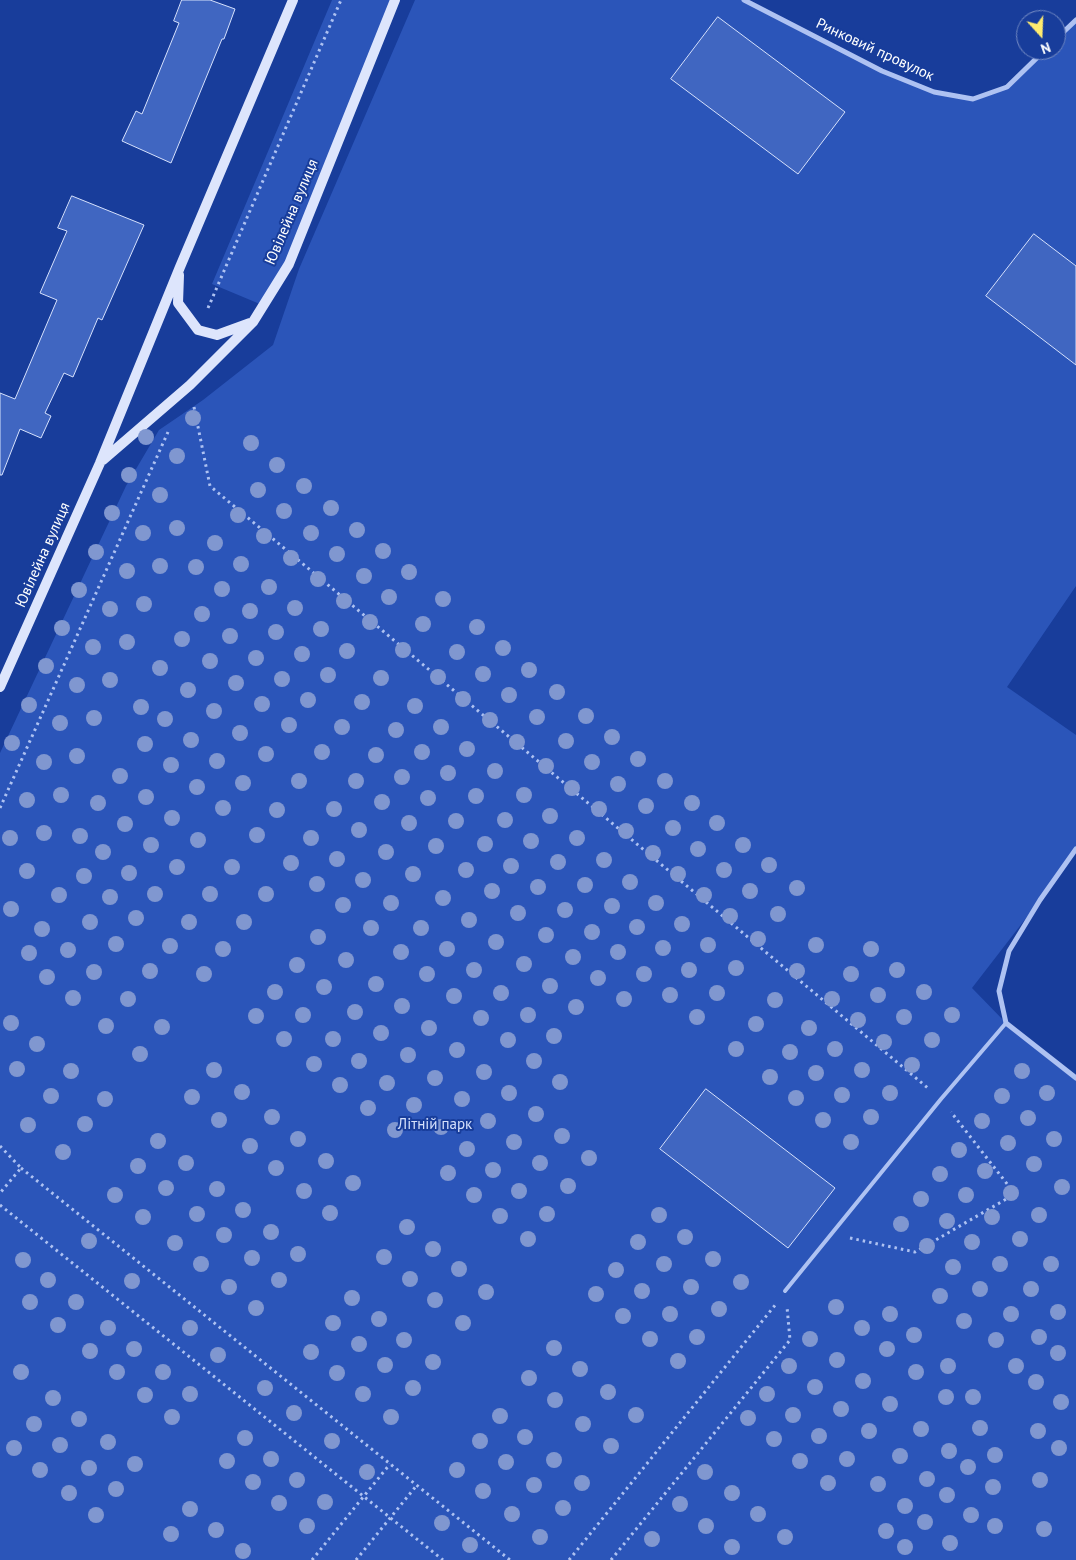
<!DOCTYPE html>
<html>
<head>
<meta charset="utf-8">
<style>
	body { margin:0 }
	#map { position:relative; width:1076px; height:1560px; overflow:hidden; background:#183d9b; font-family:"PT Sans",sans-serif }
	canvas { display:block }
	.north { position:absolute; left:1016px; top:10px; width:50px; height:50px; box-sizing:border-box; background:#183d9b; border:1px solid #748bc3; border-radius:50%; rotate:160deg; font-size:14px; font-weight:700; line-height:20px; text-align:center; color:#fff }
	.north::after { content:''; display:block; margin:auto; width:18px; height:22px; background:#ffec6f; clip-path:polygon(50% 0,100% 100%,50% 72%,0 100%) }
</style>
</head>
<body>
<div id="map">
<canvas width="1076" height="1560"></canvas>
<div class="north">N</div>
</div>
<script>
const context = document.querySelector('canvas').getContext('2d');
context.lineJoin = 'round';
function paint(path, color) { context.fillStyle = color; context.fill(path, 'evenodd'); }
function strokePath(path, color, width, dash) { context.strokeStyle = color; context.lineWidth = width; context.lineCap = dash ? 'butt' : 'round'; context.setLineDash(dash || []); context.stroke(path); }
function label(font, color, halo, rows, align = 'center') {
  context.font = font + ' "PT Sans",sans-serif'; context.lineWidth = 4; context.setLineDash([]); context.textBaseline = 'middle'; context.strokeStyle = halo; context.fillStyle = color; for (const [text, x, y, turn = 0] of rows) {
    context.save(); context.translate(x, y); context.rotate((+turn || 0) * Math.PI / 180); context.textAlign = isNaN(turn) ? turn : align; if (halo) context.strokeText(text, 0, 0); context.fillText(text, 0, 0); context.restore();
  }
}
const green = new Path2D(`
	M332,0H393L267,307L212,284Z
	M415,0H744L882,71L934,92L973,99L1007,87L1045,50H1056V39L1076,20V586L1007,687L1076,735V849L1040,900L972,988L1006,1023L1076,1080V1560H0V753L126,486L159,430L203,400L273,345L299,269Z`);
const building = new Path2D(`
	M182,0H210L235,9L224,39H222L171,163L122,141L136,111L142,114L179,23L174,21Z
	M718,17L845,112L798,174L671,79Z
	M72,196L144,225L102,320L98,318L73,377L64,373L45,413L51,416L41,438L20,429L2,475H0V393L15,399L57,300L40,293L67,231L58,228Z
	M1034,234L1076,266V365L986,296Z
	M706,1089L835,1188L788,1248L660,1149Z`);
const path = new Path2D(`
	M208,308L341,0
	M194,407L210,486L929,1089
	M0,808L168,432
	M0,1146L21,1168L0,1193
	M21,1168L510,1560
	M0,1205L443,1560
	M850,1238L915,1252L1015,1194L951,1112
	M312,1560L390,1464
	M356,1560L417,1485
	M569,1560L776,1304
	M611,1560L790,1340L787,1307`);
const lane = new Path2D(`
	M785,1291L941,1099L1006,1023`);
const street = new Path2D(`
	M744,0L882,71L934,92L973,99L1007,87L1045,50
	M1056,39L1076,20
	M1076,849L1040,900L1009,951L999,991L1006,1023L1076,1078`);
const secondary = new Path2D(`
	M179,275L178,303L198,330L217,335L250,323
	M103,460L190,385L253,322L289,264L395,0
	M0,687L100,463L180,267L293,0`);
const trees = [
	[193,418],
	[146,437],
	[251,443],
	[177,456],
	[277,465],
	[129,475],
	[304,486],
	[258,490],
	[160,495],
	[331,508],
	[284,511],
	[112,513],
	[238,515],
	[177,528],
	[357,530],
	[143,533],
	[311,533],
	[264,536],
	[215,543],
	[383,551],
	[96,552],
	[337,554],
	[291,558],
	[241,564],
	[160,566],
	[196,567],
	[127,571],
	[409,572],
	[364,576],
	[318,579],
	[269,587],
	[222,589],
	[79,590],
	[389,597],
	[443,599],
	[344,601],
	[144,604],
	[295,608],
	[110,609],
	[250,611],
	[202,614],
	[370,622],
	[423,624],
	[477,627],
	[62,628],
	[321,629],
	[276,632],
	[230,636],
	[182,639],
	[127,642],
	[93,647],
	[503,648],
	[403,650],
	[347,651],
	[457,652],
	[302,654],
	[256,658],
	[210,661],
	[46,666],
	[160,668],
	[529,670],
	[483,674],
	[328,675],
	[438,677],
	[381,678],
	[282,679],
	[110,680],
	[236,683],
	[77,685],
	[188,690],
	[557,692],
	[509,695],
	[463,699],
	[308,700],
	[362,702],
	[262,704],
	[29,705],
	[415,706],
	[141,707],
	[214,711],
	[586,716],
	[537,717],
	[94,718],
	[165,719],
	[490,720],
	[60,723],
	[289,725],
	[342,727],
	[441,727],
	[396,730],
	[240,733],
	[612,737],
	[191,740],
	[566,741],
	[517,742],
	[12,743],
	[145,744],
	[467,749],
	[322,752],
	[422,752],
	[266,754],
	[376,755],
	[77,756],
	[638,759],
	[217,761],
	[44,762],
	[592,762],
	[171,765],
	[546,766],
	[495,771],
	[448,773],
	[120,776],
	[402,777],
	[299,781],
	[356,781],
	[665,781],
	[243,783],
	[618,784],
	[197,787],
	[572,788],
	[61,795],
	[524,795],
	[476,796],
	[146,797],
	[428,798],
	[27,800],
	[382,802],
	[98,803],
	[692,803],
	[646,806],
	[223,808],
	[334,809],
	[599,809],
	[277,810],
	[550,816],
	[172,818],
	[505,820],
	[456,821],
	[409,823],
	[717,823],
	[125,824],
	[673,828],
	[359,830],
	[626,831],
	[44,833],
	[257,835],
	[80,836],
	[10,838],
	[311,838],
	[577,838],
	[198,840],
	[531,841],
	[485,844],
	[151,845],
	[743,845],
	[436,846],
	[698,849],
	[103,852],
	[386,852],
	[653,853],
	[337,859],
	[604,860],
	[558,862],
	[291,863],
	[769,865],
	[511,866],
	[177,867],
	[232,867],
	[466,870],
	[724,870],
	[27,871],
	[129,873],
	[413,874],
	[678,874],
	[84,876],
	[363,880],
	[630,882],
	[317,884],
	[585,885],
	[538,887],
	[797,888],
	[492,891],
	[750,891],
	[155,894],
	[210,894],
	[266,894],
	[59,895],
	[704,895],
	[110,897],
	[443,898],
	[391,903],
	[656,903],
	[343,905],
	[612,906],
	[11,909],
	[565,910],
	[518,913],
	[778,914],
	[730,916],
	[136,918],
	[469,920],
	[90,922],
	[189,922],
	[244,922],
	[682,924],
	[637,927],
	[371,928],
	[421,928],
	[42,929],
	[592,932],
	[546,935],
	[318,937],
	[758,939],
	[496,942],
	[116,944],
	[708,945],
	[816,945],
	[170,946],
	[663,948],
	[223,949],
	[447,949],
	[871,949],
	[68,950],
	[401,952],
	[618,952],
	[29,953],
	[573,957],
	[346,960],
	[524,964],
	[297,965],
	[736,968],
	[474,970],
	[689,970],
	[897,970],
	[150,971],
	[797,971],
	[94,972],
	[204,974],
	[427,974],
	[644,974],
	[851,974],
	[47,977],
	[598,978],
	[376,984],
	[550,986],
	[324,987],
	[275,992],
	[924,992],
	[501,993],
	[717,993],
	[670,995],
	[878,995],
	[454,996],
	[73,998],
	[128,999],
	[624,999],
	[832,999],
	[775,1000],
	[402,1006],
	[576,1007],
	[355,1012],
	[303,1015],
	[528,1015],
	[952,1015],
	[256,1016],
	[697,1017],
	[904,1017],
	[481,1018],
	[858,1020],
	[11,1023],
	[756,1024],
	[106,1026],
	[162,1027],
	[429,1028],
	[809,1028],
	[381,1033],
	[554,1036],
	[284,1039],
	[333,1039],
	[508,1040],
	[932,1040],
	[884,1042],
	[37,1044],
	[736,1049],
	[835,1049],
	[457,1050],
	[790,1052],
	[140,1054],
	[408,1055],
	[359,1061],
	[534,1061],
	[314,1064],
	[912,1065],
	[17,1069],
	[214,1070],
	[862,1070],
	[71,1071],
	[1022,1071],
	[484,1072],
	[816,1073],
	[770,1077],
	[435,1078],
	[560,1082],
	[387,1083],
	[340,1085],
	[242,1092],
	[509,1093],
	[890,1093],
	[1047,1093],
	[842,1095],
	[51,1096],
	[1002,1096],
	[192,1097],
	[796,1098],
	[105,1099],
	[462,1099],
	[414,1105],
	[368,1108],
	[536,1114],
	[272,1117],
	[871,1117],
	[1028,1118],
	[219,1120],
	[823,1120],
	[488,1121],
	[982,1121],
	[85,1124],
	[28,1125],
	[441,1127],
	[395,1130],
	[562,1136],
	[298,1139],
	[1054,1139],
	[158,1141],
	[514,1142],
	[851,1142],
	[1008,1143],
	[250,1146],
	[467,1149],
	[959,1150],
	[63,1152],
	[589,1158],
	[326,1161],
	[186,1163],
	[540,1163],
	[1034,1164],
	[138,1166],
	[276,1168],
	[493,1170],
	[985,1171],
	[448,1173],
	[940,1174],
	[353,1183],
	[568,1186],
	[1062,1187],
	[166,1188],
	[217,1189],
	[304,1191],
	[519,1191],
	[1011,1193],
	[115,1195],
	[474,1195],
	[966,1195],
	[921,1199],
	[243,1210],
	[330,1213],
	[197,1214],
	[547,1214],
	[659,1215],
	[1039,1215],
	[500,1216],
	[143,1217],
	[992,1217],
	[947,1221],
	[901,1224],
	[407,1227],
	[271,1232],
	[224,1235],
	[685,1237],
	[528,1239],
	[1020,1239],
	[89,1241],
	[638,1242],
	[972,1242],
	[175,1243],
	[927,1246],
	[433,1249],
	[298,1254],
	[384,1257],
	[252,1258],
	[713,1259],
	[23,1260],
	[201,1264],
	[664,1264],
	[1000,1264],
	[1051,1264],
	[953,1267],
	[459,1269],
	[616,1270],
	[410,1279],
	[48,1280],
	[279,1280],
	[132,1281],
	[741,1282],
	[229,1287],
	[691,1287],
	[980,1289],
	[1031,1289],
	[642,1291],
	[486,1292],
	[596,1294],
	[940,1296],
	[352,1298],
	[435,1300],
	[30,1302],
	[76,1302],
	[836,1307],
	[256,1308],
	[719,1309],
	[1058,1312],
	[670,1314],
	[890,1314],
	[1011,1314],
	[623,1316],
	[379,1319],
	[964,1321],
	[333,1323],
	[463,1323],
	[58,1325],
	[108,1328],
	[190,1328],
	[862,1328],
	[914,1335],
	[697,1337],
	[1039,1337],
	[650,1339],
	[810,1339],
	[404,1340],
	[996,1340],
	[359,1344],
	[554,1348],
	[134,1349],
	[887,1349],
	[90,1351],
	[311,1352],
	[1058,1353],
	[218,1355],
	[837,1360],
	[678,1361],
	[433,1362],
	[385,1365],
	[789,1366],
	[948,1366],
	[1016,1366],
	[580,1369],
	[21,1372],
	[117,1372],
	[163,1372],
	[916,1372],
	[337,1373],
	[529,1378],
	[863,1381],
	[1036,1382],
	[815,1387],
	[265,1388],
	[413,1388],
	[608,1392],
	[190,1394],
	[363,1394],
	[767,1394],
	[145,1395],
	[946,1397],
	[973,1397],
	[53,1398],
	[555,1400],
	[1061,1402],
	[890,1404],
	[841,1409],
	[294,1413],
	[636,1415],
	[793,1415],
	[500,1416],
	[172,1417],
	[391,1417],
	[748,1418],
	[79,1419],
	[34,1424],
	[583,1424],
	[980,1428],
	[921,1429],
	[869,1431],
	[1038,1431],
	[819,1436],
	[525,1437],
	[245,1438],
	[774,1439],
	[332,1441],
	[480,1441],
	[108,1442],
	[60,1445],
	[611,1446],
	[14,1448],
	[1059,1448],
	[949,1451],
	[995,1455],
	[900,1456],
	[271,1459],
	[847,1459],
	[554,1460],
	[227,1461],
	[800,1461],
	[506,1462],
	[135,1464],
	[968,1467],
	[89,1468],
	[40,1470],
	[457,1470],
	[367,1472],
	[705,1472],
	[927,1479],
	[297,1480],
	[1040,1480],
	[253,1482],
	[582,1483],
	[828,1483],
	[878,1484],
	[534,1485],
	[993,1487],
	[116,1489],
	[483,1491],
	[69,1493],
	[732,1493],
	[947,1495],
	[325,1502],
	[279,1503],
	[680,1504],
	[905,1506],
	[563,1508],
	[190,1509],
	[512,1514],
	[758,1514],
	[96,1515],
	[971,1515],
	[925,1522],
	[442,1523],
	[307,1526],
	[706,1526],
	[995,1526],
	[1044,1529],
	[216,1530],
	[886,1531],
	[171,1534],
	[540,1537],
	[785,1537],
	[652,1539],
	[950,1543],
	[470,1545],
	[732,1547],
	[905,1547],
	[243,1551]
];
const streetNames = [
	["Ринковий провулок",875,50,25],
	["Ювілейна вулиця",292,212,-67],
	["Ювілейна вулиця",43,555,-66]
];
const parkNames = [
	["Літній парк",435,1125]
];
paint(green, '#2b55b9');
paint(building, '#4066c1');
strokePath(building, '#d6e1fc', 1);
strokePath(path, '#aec2f2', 3, [2.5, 4]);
strokePath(lane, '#aec2f2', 4);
strokePath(street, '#aec2f2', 5);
strokePath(secondary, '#dde5fc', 10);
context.fillStyle = '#8097d0';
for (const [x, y] of trees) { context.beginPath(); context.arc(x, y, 8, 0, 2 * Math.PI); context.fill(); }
label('15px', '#fff', '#183d9b', streetNames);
label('15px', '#d6e1fc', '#183d9b', parkNames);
</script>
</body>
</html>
